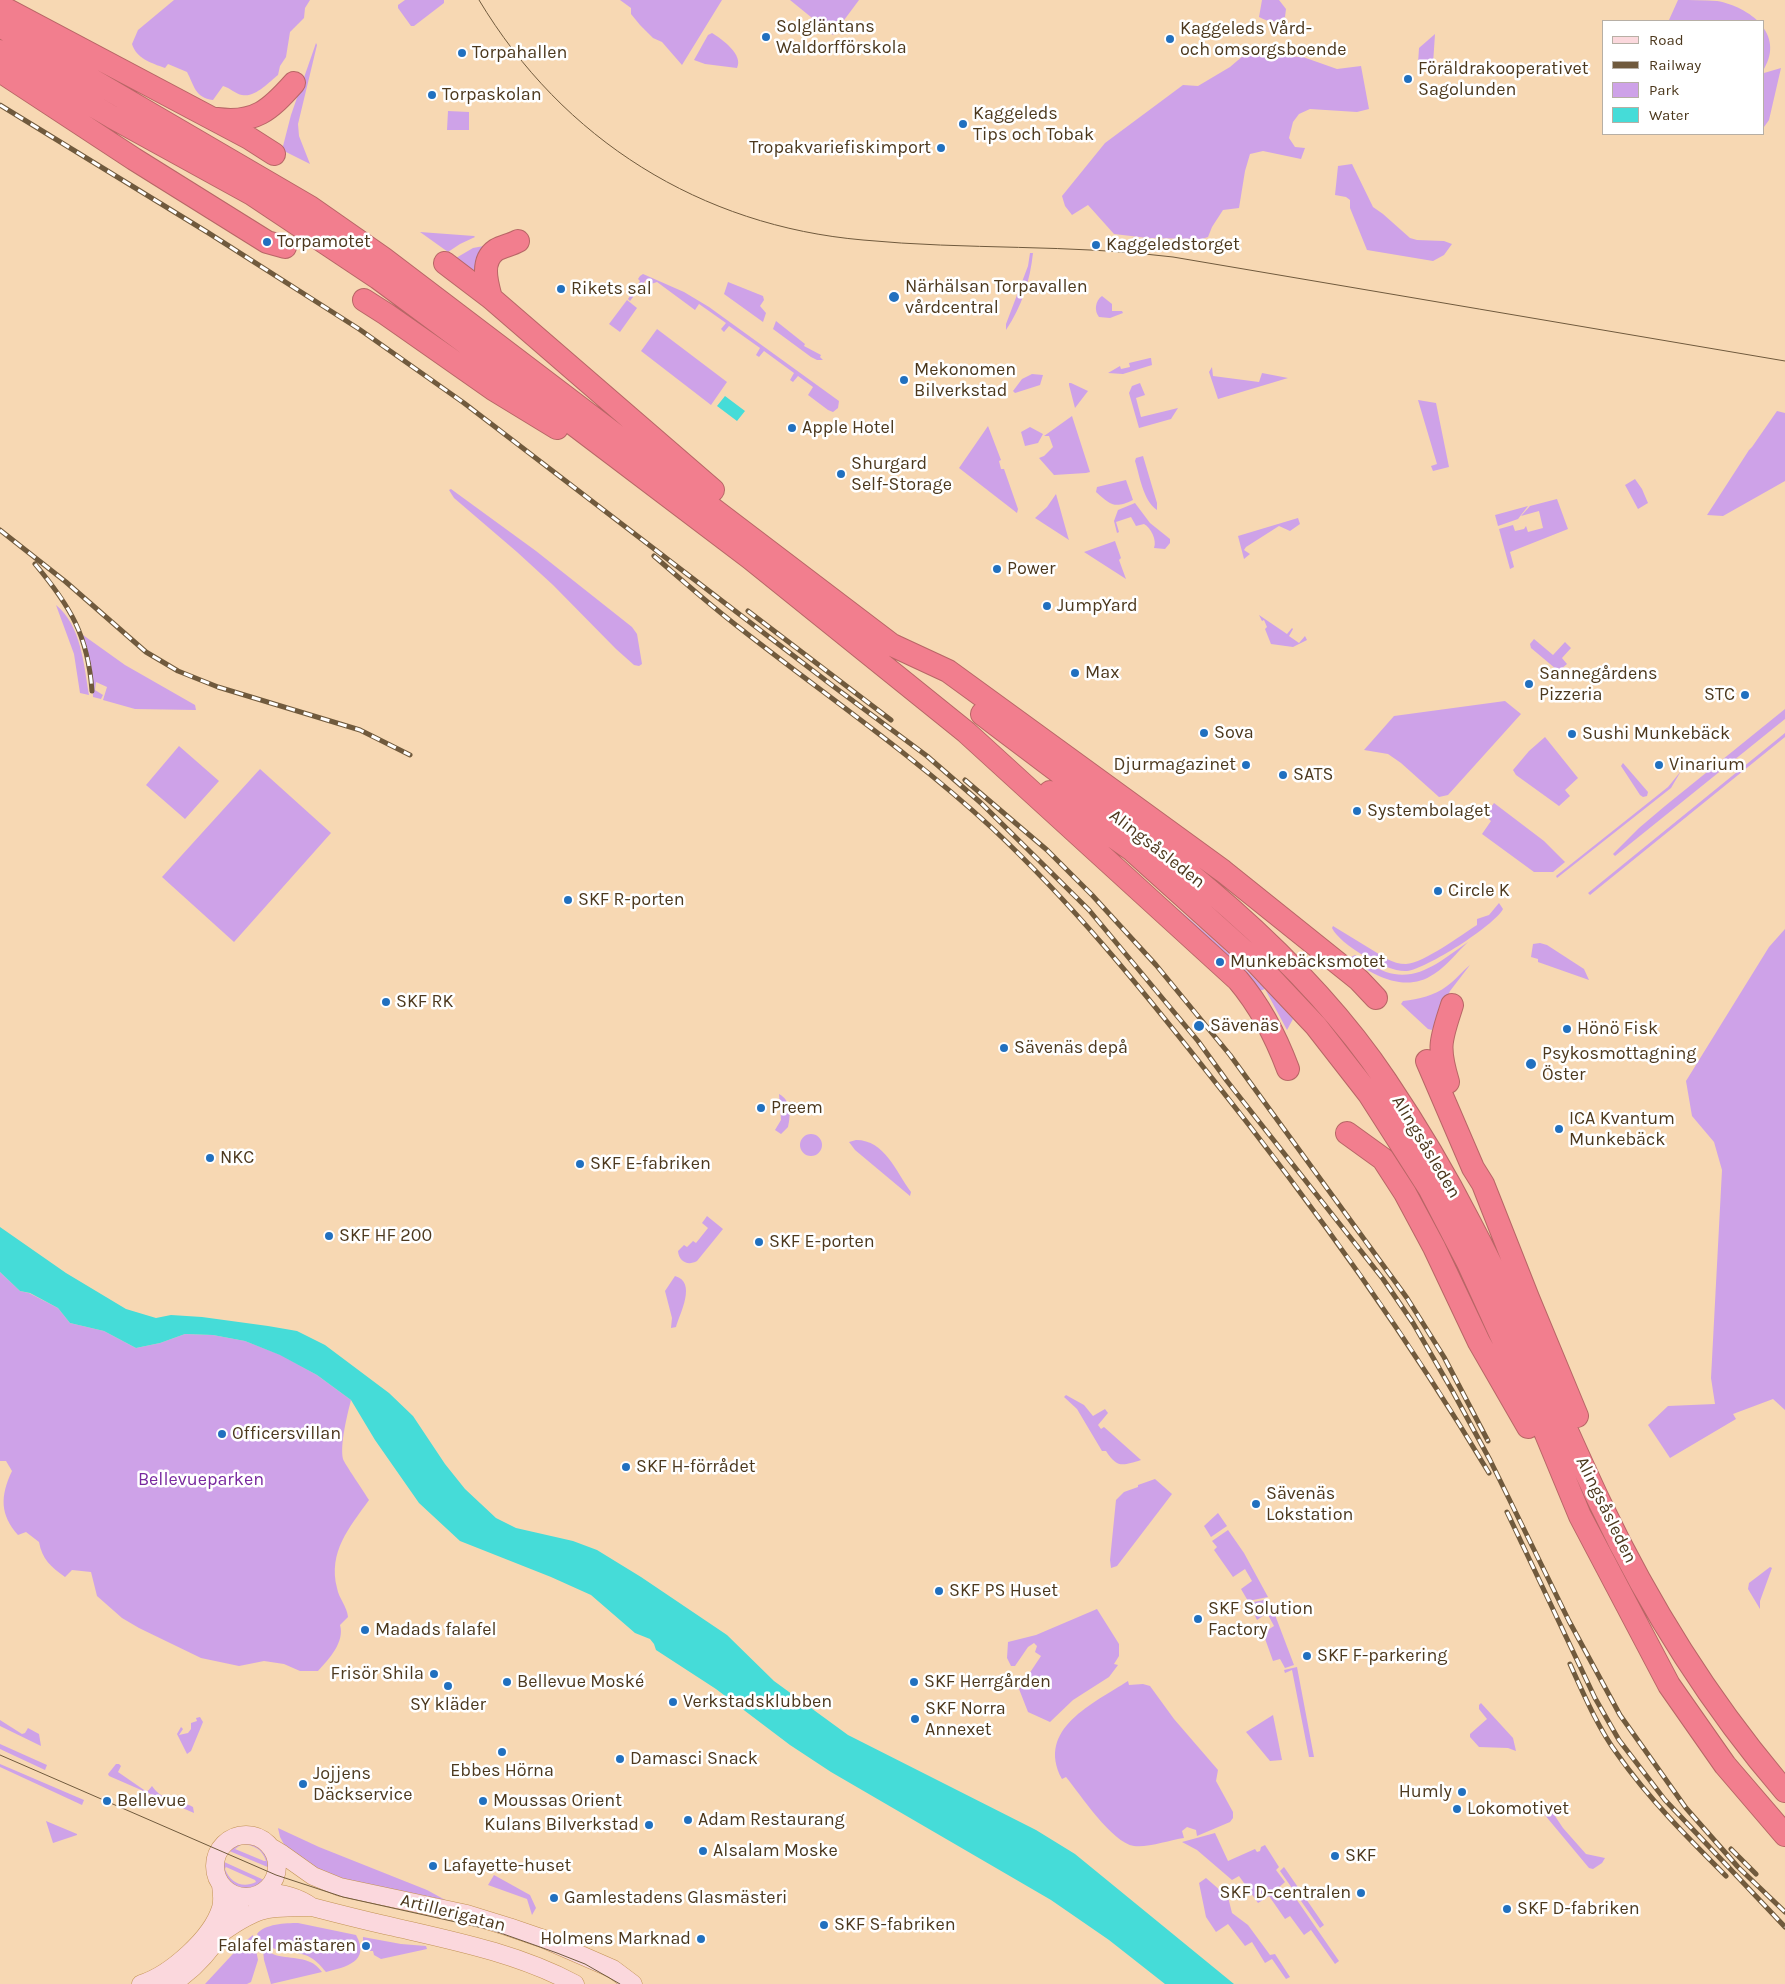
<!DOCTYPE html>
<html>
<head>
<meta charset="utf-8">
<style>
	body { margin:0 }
	#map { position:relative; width:1785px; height:1984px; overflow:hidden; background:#f7d8b3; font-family:Karla,sans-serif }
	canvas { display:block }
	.legend { position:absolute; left:1602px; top:20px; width:162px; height:115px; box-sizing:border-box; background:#fff; border:1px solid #b7afa5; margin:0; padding:6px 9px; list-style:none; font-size:15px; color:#4c381d }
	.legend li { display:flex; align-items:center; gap:10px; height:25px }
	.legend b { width:25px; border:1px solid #b7afa5 }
</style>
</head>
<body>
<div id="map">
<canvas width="1785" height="1984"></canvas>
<ul class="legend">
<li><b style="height:6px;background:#fbd8dd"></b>Road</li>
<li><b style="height:6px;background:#705a3d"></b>Railway</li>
<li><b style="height:14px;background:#cea2e8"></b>Park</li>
<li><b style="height:14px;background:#45dcd8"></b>Water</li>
</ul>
</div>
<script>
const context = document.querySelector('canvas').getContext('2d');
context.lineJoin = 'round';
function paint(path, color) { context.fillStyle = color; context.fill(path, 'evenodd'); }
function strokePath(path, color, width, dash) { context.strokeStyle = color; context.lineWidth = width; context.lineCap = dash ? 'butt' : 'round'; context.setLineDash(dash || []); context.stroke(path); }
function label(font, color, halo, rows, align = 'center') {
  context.font = font + ' Karla,sans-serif'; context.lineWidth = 5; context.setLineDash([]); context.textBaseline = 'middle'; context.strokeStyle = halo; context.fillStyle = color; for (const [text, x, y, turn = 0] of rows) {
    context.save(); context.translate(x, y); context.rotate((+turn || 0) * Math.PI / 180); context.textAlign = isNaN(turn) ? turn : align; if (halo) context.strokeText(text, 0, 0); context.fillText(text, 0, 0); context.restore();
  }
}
const green = new Path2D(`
	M174,0H310L305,8L304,18L290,32L286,57L280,66L278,75C269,82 255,98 242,95C236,94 230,88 223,86L213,100C195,98 194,85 187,72L168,64L165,68C151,63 136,58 132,44L138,30Z
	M405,0H444V3L414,26H411L398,8V5Z
	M620,0H722L682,65L662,42L653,38L640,25L631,14V8Z
	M790,0H859L833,35Z
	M1262,0H1279L1286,9L1285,17C1277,24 1268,22 1259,17Z
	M1678,0C1690,0 1704,0 1717,1C1750,7 1785,34 1764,69V21H1671L1669,20Z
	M712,33C722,39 744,55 737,68L705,64L694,60L708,35Z
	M1435,34L1433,64H1418L1419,48Z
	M316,43L317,45L298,124L299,136L310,164L282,150L291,115Z
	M1244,55L1303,57L1337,69L1361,66L1369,109L1357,112L1310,109L1299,114L1293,122L1289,138L1295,147L1305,148L1301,159L1263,151L1250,154L1245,171L1239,208L1223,210L1212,227L1208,237L1202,239L1148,238L1114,234L1088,205L1072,215L1065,206L1062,196L1105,143L1183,85L1198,86L1230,67Z
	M1781,68L1769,120L1764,127V73Z
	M448,111L469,112V130H447Z
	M1352,164L1373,207L1383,214L1410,238L1417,240L1444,241L1452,244L1444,255L1433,261L1367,250L1350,208V200L1346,197L1335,195L1338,166Z
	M420,232L474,236L475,237L460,244L448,252Z
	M489,245L479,276L456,258L473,248Z
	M1030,253H1033C1030,281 1022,306 1006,330V324L1028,266Z
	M643,274L684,292L709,307L839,401L838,408L833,412L828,410L808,395L813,387L798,376L793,382L790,380L794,373L764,351L759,357L756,355L760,348L729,326L724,332L721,329L726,323L699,304L695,310L657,282L651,284L646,280L630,301L628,299L640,281L638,279L640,276Z
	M728,282L763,296L764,300L760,306L766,313L763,322L724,294Z
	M1102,296L1112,304V311H1122L1123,313L1110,318L1099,317C1094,311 1095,301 1102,296Z
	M627,300L637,308L620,332L609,324Z
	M776,321L805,344L804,346L821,355L820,357L823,360H817L811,357L773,329Z
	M657,329L727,382L711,405L641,351Z
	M1150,358H1151L1152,365L1123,374L1108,373L1120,366L1121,369L1130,367L1129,363Z
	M1212,367L1213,376L1259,382L1262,373L1288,378L1218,399L1209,372Z
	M1032,374L1043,375L1040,385L1015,393L1013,391L1022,379Z
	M1071,383L1088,391L1075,408L1069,385V383Z
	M1140,383L1145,395L1136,398L1141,417L1178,408L1171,419L1139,428L1129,393L1132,386Z
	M1418,400L1436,403L1449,467L1433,471L1431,466L1437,464Z
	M1777,411L1785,413V481L1723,516L1707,515L1749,450L1752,447Z
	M1072,416L1090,472L1086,473L1054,475L1039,458L1044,456L1053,447L1049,436H1044Z
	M988,426L1001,460L999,461L1001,469H1004L1018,509L1017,513L959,468Z
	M1030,427L1043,434L1038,443L1025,446L1021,432Z
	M1143,456L1157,503V510C1143,500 1140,477 1135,461L1136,458Z
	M1635,479L1642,489L1648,503L1638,509L1625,485Z
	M1126,480L1133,500C1114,509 1111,505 1096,492L1097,487Z
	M451,489L536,551L632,627L637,634L642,664L639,666L634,665L616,649L553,585L517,552L454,498L449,490Z
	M1056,494L1068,537L1069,540L1035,518L1047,507Z
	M1557,499L1568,529L1510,552L1514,567L1510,569L1499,529L1513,525L1515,531L1524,529L1526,526L1528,532L1543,528L1539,511L1521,516L1530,506Z
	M1135,503L1150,523L1170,539V543L1165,549L1154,548C1157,540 1151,528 1144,524L1136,526L1131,517L1116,522L1119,532L1117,533L1114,521L1118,510Z
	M1528,506L1518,519L1498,526L1495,515Z
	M1298,518L1300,524L1290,531L1279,526L1246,547L1244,550L1250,554L1244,559L1238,536Z
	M1115,541L1121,558L1119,560L1126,579L1084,552Z
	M56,605C81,625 84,665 89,695L80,693L74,654Z
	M1259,615L1287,634L1292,628L1293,629L1289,636L1299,643L1305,636L1307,640L1293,647L1271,644L1265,629L1267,627L1264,620L1262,621Z
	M83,635L125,665L195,705L196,710L135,709L103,700L107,687L96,682L95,690L103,695L101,699L93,697L92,671Z
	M1534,639L1553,655L1565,642L1571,648L1562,658L1567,664L1561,669H1556L1531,648L1530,644Z
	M1505,701L1521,714L1448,795L1439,797L1401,763L1388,754L1364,750L1394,716Z
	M1785,709V719L1615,856L1613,854L1639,828L1665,806Z
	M1785,733V737L1590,895L1588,893Z
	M1545,737L1578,778L1565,790L1570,796L1559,806L1516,775L1513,770L1529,751Z
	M179,746L219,781L185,819L146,785Z
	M1623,763L1648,792L1647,796L1643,797L1640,795L1621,766Z
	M260,769L331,833L234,942L162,877Z
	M1681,771L1671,788L1557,878L1556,876L1668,787Z
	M1494,803L1544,841L1565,862L1553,872H1534L1482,834L1491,821L1485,815Z
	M1121,863C1182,911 1242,961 1293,1019L1287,1030L1265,989L1257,992Z
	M1499,903L1503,909C1494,926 1426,969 1407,971C1388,973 1340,945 1332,928L1333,926L1387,959C1393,962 1399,964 1406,964C1424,963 1461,935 1477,925V919L1489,915Z
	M1785,929V1410L1773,1399L1733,1414L1736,1419L1670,1458L1648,1425L1668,1406L1715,1404L1711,1378L1722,1170L1714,1142L1692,1116L1686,1081L1769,947Z
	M1468,942C1457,952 1447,966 1434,974C1405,994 1373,975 1349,958L1355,955C1365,961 1375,968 1386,972C1418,983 1443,959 1468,942Z
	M1540,943L1547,945L1584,969L1589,980L1538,962V959L1531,957L1533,944Z
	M1470,965L1450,991L1432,1030L1428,1029L1401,1004L1403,1001C1419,999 1434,996 1447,986C1456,980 1462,971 1470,965Z
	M779,1094C791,1100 791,1115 788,1127L781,1134L775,1130L781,1120Z
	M800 1145a11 11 0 1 1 22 0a11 11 0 1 1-22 0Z
	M856,1140C885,1140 896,1172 911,1192L910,1196L855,1150L849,1142Z
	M707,1216L723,1229L697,1261C688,1266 679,1262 678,1251L684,1245L687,1247L693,1241L696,1243L708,1228L702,1223Z
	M0,1272L20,1291L29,1293L58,1308L70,1323L104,1331L136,1348L160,1343L185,1334L213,1335L245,1341L281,1355L317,1375L351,1400C347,1416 340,1444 343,1459C344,1463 365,1493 369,1500C349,1528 328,1552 337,1588C339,1599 347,1606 348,1617L340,1625C345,1642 329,1659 318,1671H300L284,1664L264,1661L239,1666L201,1658L139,1628L122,1618L97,1596L91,1572L72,1570L65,1577C51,1567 42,1559 39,1542L26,1532L18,1535C0,1515 0,1496 12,1471L6,1461H0Z
	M675,1276C697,1282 680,1313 676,1327L671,1328L672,1318L665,1291Z
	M1066,1395L1084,1405L1093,1416L1105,1409L1108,1413L1098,1425L1101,1429L1104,1427L1141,1460C1122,1466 1117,1468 1106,1451H1102L1077,1409L1064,1397Z
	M1155,1479L1172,1494L1117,1566L1111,1568L1110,1560L1116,1500L1124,1492L1138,1487V1485Z
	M1218,1513L1227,1526L1211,1537L1204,1526Z
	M1228,1530L1244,1553L1268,1597L1248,1601L1241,1589L1252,1581L1245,1569L1233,1577L1214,1550L1217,1547L1212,1541Z
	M1770,1567L1772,1568L1760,1601V1609L1748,1589L1749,1583Z
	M1269,1599L1294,1665L1285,1668L1280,1659L1273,1661L1263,1633L1274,1626L1267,1613L1257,1620L1249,1603Z
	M1097,1609L1119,1644V1656L1114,1664L1118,1665L1109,1677L1073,1700L1050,1722L1028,1712L1019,1689L1041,1656L1035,1652L1037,1646L1034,1643L1028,1647L1015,1666H1011L1007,1658L1008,1642L1036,1635Z
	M1297,1667L1314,1757H1309L1292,1670L1285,1673L1284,1670Z
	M1128,1681L1129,1685L1143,1684L1150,1686L1174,1719L1218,1770L1216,1781L1233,1812V1818L1230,1822L1197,1836L1196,1830L1187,1827L1182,1831L1184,1838C1170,1840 1147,1848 1134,1846C1112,1843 1080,1794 1066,1777L1062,1779C1035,1729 1094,1703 1128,1681Z
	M1481,1703L1513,1738L1516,1751L1508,1748L1479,1747L1470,1737V1734L1487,1719L1479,1709V1705Z
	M1273,1715L1282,1760L1270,1761L1246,1732Z
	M200,1717L203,1722L191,1751L187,1754L177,1734L181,1727L183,1729L179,1735L188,1733L191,1729V1723L197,1721L196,1718Z
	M0,1720L22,1734L25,1733L28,1728L39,1734L41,1746L0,1726Z
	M0,1744L47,1765L45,1770L0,1749Z
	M0,1764L84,1800L82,1805L0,1767Z
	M116,1764H119L121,1766L118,1772L147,1792L152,1786C163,1802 178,1799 193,1807L194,1813L109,1776L108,1774Z
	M1551,1810L1563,1828L1586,1854L1605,1858L1602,1863L1593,1869L1589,1868L1544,1814Z
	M46,1821L77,1834V1835L53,1843Z
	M278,1828L319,1847L427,1890L449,1902L328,1876L286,1848L280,1837Z
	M1215,1833L1228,1861L1255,1849L1257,1852L1260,1851L1261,1847L1265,1845L1279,1867L1276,1870L1285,1882L1277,1889L1282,1895L1290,1890L1339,1961L1335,1964L1311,1930L1304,1935L1290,1916L1285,1919L1269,1896L1258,1903L1239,1876L1232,1880L1197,1850L1182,1842Z
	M239,1841C257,1840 271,1850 270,1868L227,1850ZM242,1844C254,1845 262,1849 266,1861H264L235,1849Z
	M222,1861L264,1880C248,1899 220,1884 222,1861ZM226,1867L255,1880L256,1882C242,1889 230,1882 225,1869Z
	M1284,1867L1324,1925L1320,1928L1280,1871Z
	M494,1875L530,1895L536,1908L532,1915L527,1899L488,1885Z
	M1206,1878L1228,1897L1232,1913L1248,1925L1270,1955L1275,1954L1290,1977L1286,1979L1272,1959L1265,1963L1252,1942L1245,1946L1228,1924L1216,1932L1206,1917L1199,1883Z
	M298,1923L356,1935C371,1962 345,1967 326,1972C320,1965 314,1958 305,1955C287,1949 268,1954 257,1934C264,1924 286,1923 298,1923Z
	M253,1935L258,1960L251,1982L247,1984H205L243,1943Z
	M363,1937L401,1944L426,1946L427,1949L381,1959L374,1955L373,1951H365L364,1949L367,1948L366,1941H363Z
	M263,1950C269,1951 273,1955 279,1956C295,1959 312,1957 322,1972L271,1984L264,1960Z`);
const water = new Path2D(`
	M725,396L745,411L737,421L717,406Z
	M0,1227L66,1273L126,1309L156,1318L171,1315L202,1317L268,1326L297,1331L325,1345L389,1393L413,1416L445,1464L465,1489L496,1518L516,1528L573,1541L597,1550L641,1577L727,1635L774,1681L848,1735L1036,1830L1075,1854L1234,1984H1165L1109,1940L1051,1900L831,1772L790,1745L716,1689L656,1650L654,1644L650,1639L635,1633L591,1595L551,1577L460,1541L419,1503L375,1440L351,1400L317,1375L280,1355L245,1341L213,1335L185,1334L160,1343L136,1348L104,1331L70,1323L58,1308L30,1293L20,1291L0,1272Z`);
const secondary = new Path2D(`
	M215 1866a31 31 0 1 1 62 0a31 31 0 1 1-62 0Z
	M272,1848L282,1854L313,1876L340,1887L467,1914L509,1927L544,1939L613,1969L633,1984
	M261,1893C280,1892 296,1896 312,1907C339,1914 366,1921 394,1927C455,1941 519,1954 575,1984
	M224,1931C258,1907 268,1907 309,1907
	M141,1984C170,1975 212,1938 221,1908C223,1901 222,1892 221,1885
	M172,1984C191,1971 209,1953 221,1933C229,1921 234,1908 244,1897`);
const motorway = new Path2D(`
	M0,6L249,138L274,154
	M0,26L310,207L383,258L892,645L948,671L1223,871L1359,980L1376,998
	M0,51L112,117L252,194L378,278L494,364L750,558L966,732L1238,980C1260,1006 1276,1037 1288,1069
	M0,71L134,159L267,242L285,247
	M217,119C255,124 270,110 294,83
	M445,263L491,298L713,490
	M491,298C487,283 480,261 496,250C503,246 511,245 518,241
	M364,300L386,314L493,389L557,428
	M982,714C1123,822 1286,931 1386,1081C1417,1127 1445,1174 1470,1223C1518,1314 1556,1410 1600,1503C1649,1606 1711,1705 1785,1791
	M1050,792L1132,850L1252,958L1316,1026L1369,1094L1429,1188L1468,1263L1546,1434L1580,1516L1669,1685L1725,1765L1785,1835
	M1427,1061L1473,1168L1483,1184L1528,1298L1577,1416
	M1448,1082C1437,1045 1441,1040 1452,1005
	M1347,1133L1383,1159L1405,1193L1434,1247L1479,1342L1528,1427`);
const tram = new Path2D(`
	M479,0C563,140 701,226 863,240C966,250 1071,244 1173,257L1785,361
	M0,1755L276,1875L343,1897L492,1930L557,1953L585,1964L620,1984`);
const rail = new Path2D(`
	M0,105L207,232L359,329L464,403L833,686L927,756L981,803L1089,910L1198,1041L1227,1081L1383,1279L1413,1323L1453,1392L1490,1460L1569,1621L1620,1715L1686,1808L1738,1867L1785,1912
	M0,530L66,582L146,652L178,671L218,687L360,730L410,755
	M654,556C683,581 711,606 741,629C825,695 913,755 992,828C1072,903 1140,987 1208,1073C1311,1202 1404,1331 1489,1473
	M35,564C70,606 88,635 92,691
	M748,611L891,720
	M965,780L1047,850L1092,895L1156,965L1230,1055L1407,1298L1444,1357L1488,1441
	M1507,1512L1595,1698L1619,1740L1665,1800L1785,1927
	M1570,1664C1584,1695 1598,1728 1618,1755C1649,1799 1688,1838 1726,1876
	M1731,1849L1756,1874`);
const markers = [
	[766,37,5,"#2170bf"],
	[1170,39,5,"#2170bf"],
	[462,53,5,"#2170bf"],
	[1408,79,5,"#2170bf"],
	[432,95,5,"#2170bf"],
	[963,124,5,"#2170bf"],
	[941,148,5,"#2170bf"],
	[267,242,5,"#2170bf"],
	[1096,245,5,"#2170bf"],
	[561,289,5,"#2170bf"],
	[894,297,6,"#2170bf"],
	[904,380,5,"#2170bf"],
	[792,428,5,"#2170bf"],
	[841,474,5,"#2170bf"],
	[997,569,5,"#2170bf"],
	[1047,606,5,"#2170bf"],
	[1075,673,5,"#2170bf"],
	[1529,684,5,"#2170bf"],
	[1745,695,5,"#2170bf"],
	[1204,733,5,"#2170bf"],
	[1572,734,5,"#2170bf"],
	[1246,765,5,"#2170bf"],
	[1659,765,5,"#2170bf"],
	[1283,775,5,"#2170bf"],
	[1357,811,5,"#2170bf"],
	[1438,891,5,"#2170bf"],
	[568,900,5,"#2170bf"],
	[1220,962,5,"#2170bf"],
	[386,1002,5,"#2170bf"],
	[1199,1026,6,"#2170bf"],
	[1567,1029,5,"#2170bf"],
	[1004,1048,5,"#2170bf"],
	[1531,1064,6,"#2170bf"],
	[761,1108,5,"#2170bf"],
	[1559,1129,5,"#2170bf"],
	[210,1158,5,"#2170bf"],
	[580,1164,5,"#2170bf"],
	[329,1236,5,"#2170bf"],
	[759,1242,5,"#2170bf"],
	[222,1434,5,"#2170bf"],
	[626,1467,5,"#2170bf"],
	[1256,1504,5,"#2170bf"],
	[939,1591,5,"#2170bf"],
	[1198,1619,5,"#2170bf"],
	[365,1630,5,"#2170bf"],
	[1307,1656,5,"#2170bf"],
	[434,1674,5,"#2170bf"],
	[507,1682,5,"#2170bf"],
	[914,1682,5,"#2170bf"],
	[448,1686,5,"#2170bf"],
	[673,1702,5,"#2170bf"],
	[915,1719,5,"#2170bf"],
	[502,1752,5,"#2170bf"],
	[620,1759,5,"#2170bf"],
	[303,1784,5,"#2170bf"],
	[1462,1792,5,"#2170bf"],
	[107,1801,5,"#2170bf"],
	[483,1801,5,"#2170bf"],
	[1457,1809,5,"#2170bf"],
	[688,1820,5,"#2170bf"],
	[649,1825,5,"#2170bf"],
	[703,1851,5,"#2170bf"],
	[1335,1856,5,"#2170bf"],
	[433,1866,5,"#2170bf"],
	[1361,1893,5,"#2170bf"],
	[554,1898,5,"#2170bf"],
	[1507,1909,5,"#2170bf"],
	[824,1925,5,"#2170bf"],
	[701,1939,5,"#2170bf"],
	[366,1946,5,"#2170bf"]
];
const poiNames = [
	["Solgläntans",776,27],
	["Waldorfförskola",776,48],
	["Kaggeleds Vård-",1180,29],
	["och omsorgsboende",1180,50],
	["Torpahallen",472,53],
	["Föräldrakooperativet",1418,69],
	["Sagolunden",1418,90],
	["Torpaskolan",442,95],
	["Kaggeleds",973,114],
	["Tips och Tobak",973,135],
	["Tropakvariefiskimport",931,148,"right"],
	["Torpamotet",277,242],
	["Kaggeledstorget",1106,245],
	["Närhälsan Torpavallen",905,287],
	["vårdcentral",905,308],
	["Rikets sal",571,289],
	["Mekonomen",914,370],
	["Bilverkstad",914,391],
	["Apple Hotel",802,428],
	["Shurgard",851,464],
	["Self-Storage",851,485],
	["Power",1007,569],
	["JumpYard",1057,606],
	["Max",1085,673],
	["Sannegårdens",1539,674],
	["Pizzeria",1539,695],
	["STC",1735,695,"right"],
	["Sova",1214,733],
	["Sushi Munkebäck",1582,734],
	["Djurmagazinet",1236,765,"right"],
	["Vinarium",1669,765],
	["SATS",1293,775],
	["Systembolaget",1367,811],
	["Circle K",1448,891],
	["SKF R-porten",578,900],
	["Munkebäcksmotet",1230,962],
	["SKF RK",396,1002],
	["Sävenäs",1210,1026],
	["Hönö Fisk",1577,1029],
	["Sävenäs depå",1014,1048],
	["Psykosmottagning",1542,1054],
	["Öster",1542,1075],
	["Preem",771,1108],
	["ICA Kvantum",1569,1119],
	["Munkebäck",1569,1140],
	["NKC",220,1158],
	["SKF E-fabriken",590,1164],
	["SKF HF 200",339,1236],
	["SKF E-porten",769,1242],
	["Officersvillan",232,1434],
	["SKF H-förrådet",636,1467],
	["Sävenäs",1266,1494],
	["Lokstation",1266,1515],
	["SKF PS Huset",949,1591],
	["SKF Solution",1208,1609],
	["Factory",1208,1630],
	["Madads falafel",375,1630],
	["SKF F-parkering",1317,1656],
	["Frisör Shila",424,1674,"right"],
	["Bellevue Moské",517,1682],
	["SKF Herrgården",924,1682],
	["Verkstadsklubben",683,1702],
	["SY kläder",448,1705,"center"],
	["SKF Norra",925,1709],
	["Annexet",925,1730],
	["Damasci Snack",630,1759],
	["Ebbes Hörna",502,1771,"center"],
	["Jojjens",313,1774],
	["Däckservice",313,1795],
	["Humly",1452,1792,"right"],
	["Bellevue",117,1801],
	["Moussas Orient",493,1801],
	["Lokomotivet",1467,1809],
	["Adam Restaurang",698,1820],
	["Kulans Bilverkstad",639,1825,"right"],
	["Alsalam Moske",713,1851],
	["SKF",1345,1856],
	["Lafayette-huset",443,1866],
	["SKF D-centralen",1351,1893,"right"],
	["Gamlestadens Glasmästeri",564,1898],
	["SKF D-fabriken",1517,1909],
	["SKF S-fabriken",834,1925],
	["Holmens Marknad",691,1939,"right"],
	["Falafel mästaren",356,1946,"right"]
];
const streetNames = [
	["Alingsåsleden",1157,849,38],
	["Alingsåsleden",1426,1147,59],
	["Alingsåsleden",1606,1510,64],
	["Artillerigatan",453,1913,14]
];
const parkNames = [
	["Bellevueparken",201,1480]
];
paint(green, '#cea2e8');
paint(water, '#45dcd8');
strokePath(secondary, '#c29253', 19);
strokePath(motorway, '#b86666', 24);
strokePath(secondary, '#fbd8dd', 18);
strokePath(motorway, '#f27e8e', 22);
strokePath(tram, '#705a3d', 1);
strokePath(rail, '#705a3d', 5);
strokePath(rail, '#fff', 3, [9]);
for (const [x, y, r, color] of markers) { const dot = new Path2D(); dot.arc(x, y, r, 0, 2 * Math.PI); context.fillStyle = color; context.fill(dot); strokePath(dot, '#fff', 2); }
label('18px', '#4c381d', '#fff', poiNames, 'left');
label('18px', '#4c381d', '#fff', streetNames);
label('18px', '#78289e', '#fff', parkNames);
</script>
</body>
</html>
